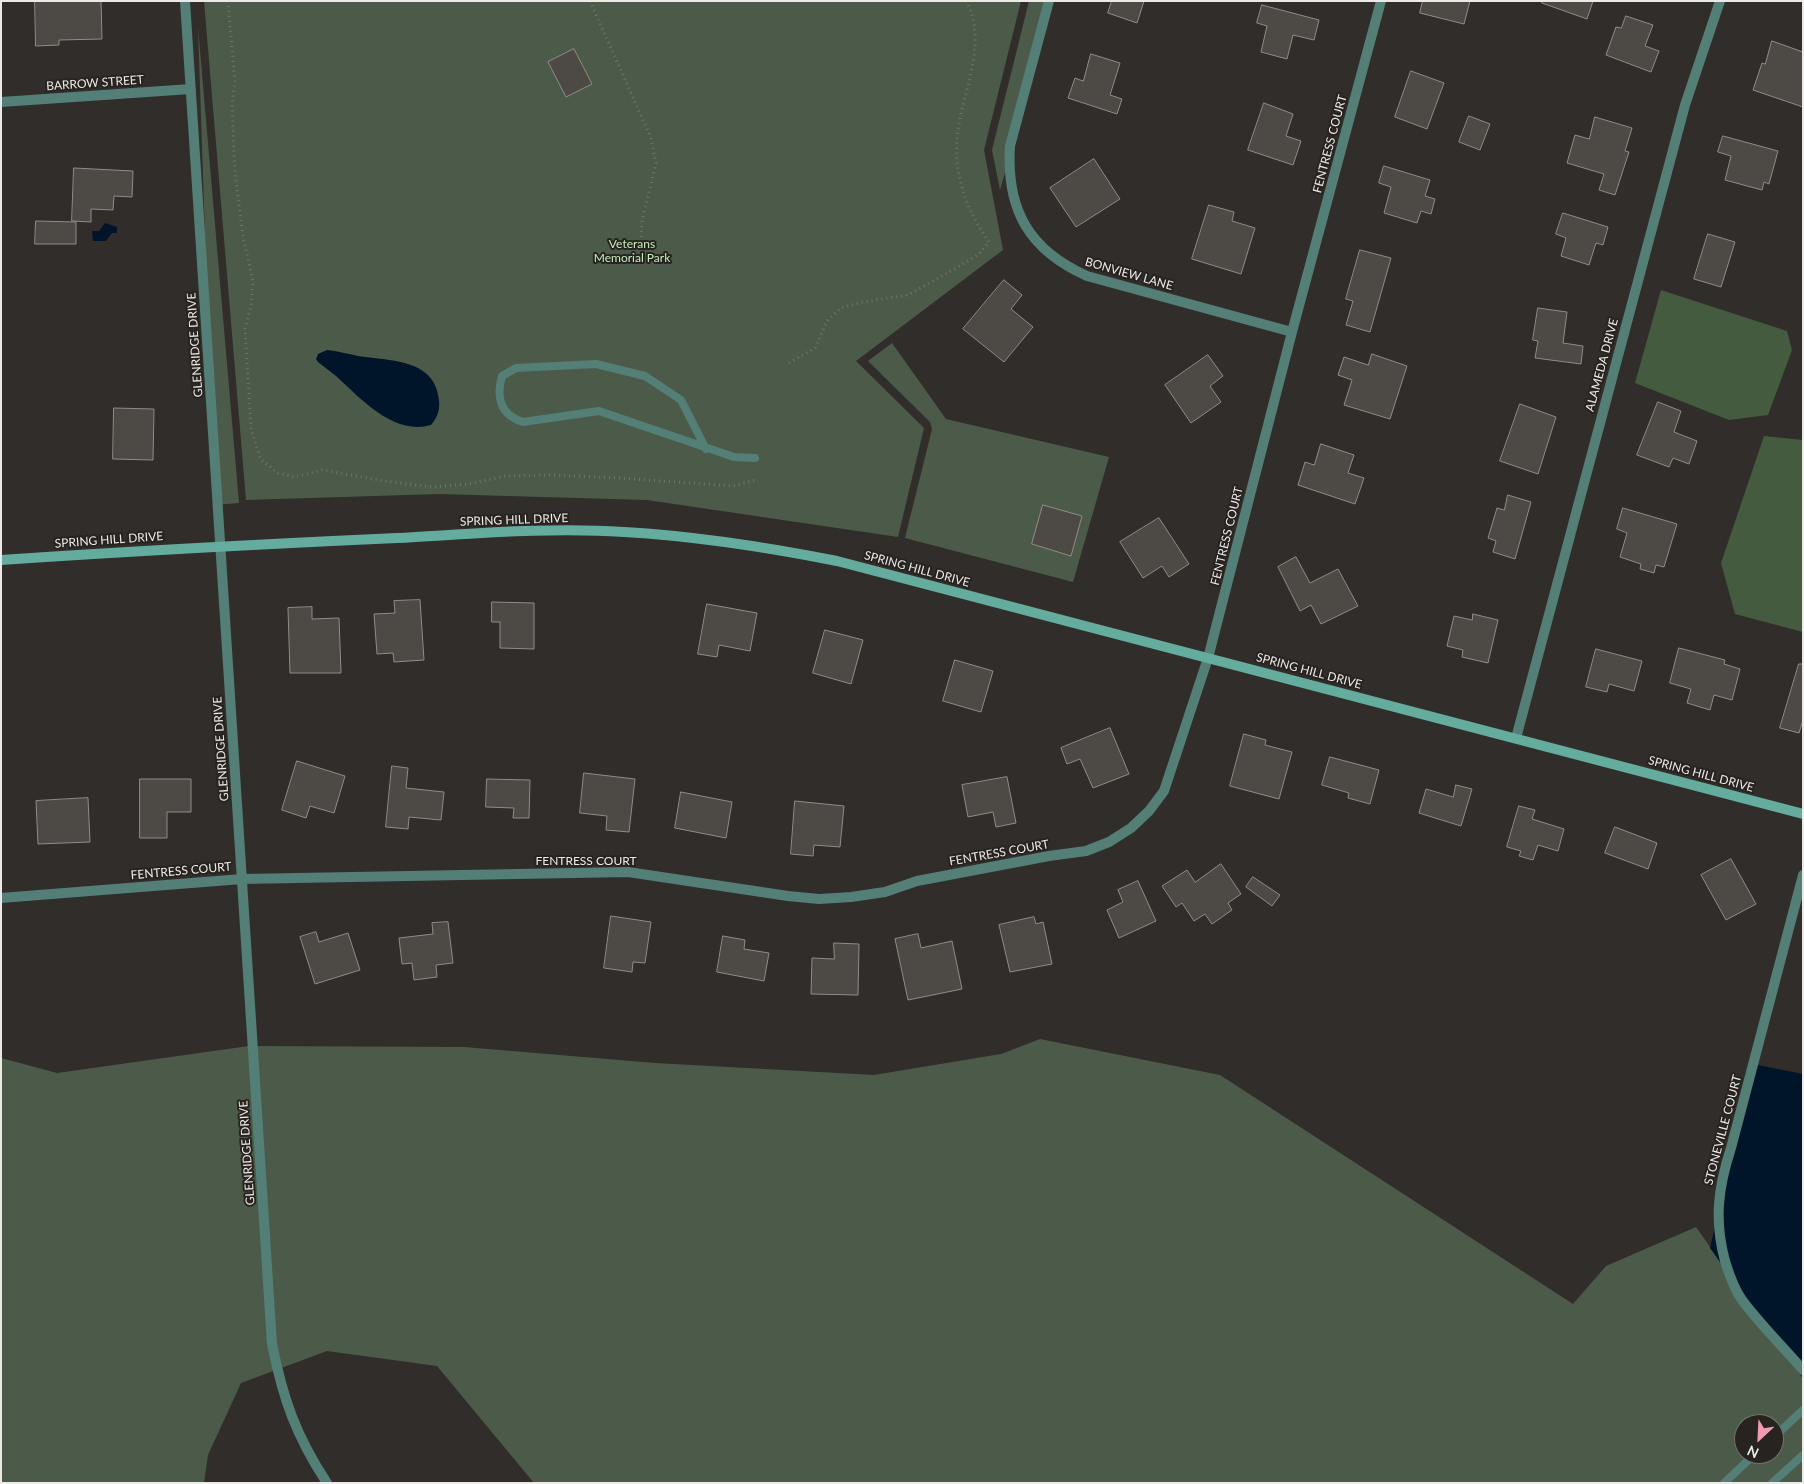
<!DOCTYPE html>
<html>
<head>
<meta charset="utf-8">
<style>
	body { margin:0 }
	#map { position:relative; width:1804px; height:1484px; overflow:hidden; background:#312d2a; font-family:Lato,sans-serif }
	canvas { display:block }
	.frame { position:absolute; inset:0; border:2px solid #ece9e7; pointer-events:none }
	.north { position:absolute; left:1734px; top:1414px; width:50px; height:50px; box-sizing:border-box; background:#272320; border:1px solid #767270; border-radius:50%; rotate:205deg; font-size:14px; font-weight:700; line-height:20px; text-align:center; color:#ece9e7 }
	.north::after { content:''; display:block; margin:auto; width:18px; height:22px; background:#f19ab2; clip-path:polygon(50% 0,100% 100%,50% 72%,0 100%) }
</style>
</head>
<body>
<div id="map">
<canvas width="1804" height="1484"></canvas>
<div class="frame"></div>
<div class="north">N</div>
</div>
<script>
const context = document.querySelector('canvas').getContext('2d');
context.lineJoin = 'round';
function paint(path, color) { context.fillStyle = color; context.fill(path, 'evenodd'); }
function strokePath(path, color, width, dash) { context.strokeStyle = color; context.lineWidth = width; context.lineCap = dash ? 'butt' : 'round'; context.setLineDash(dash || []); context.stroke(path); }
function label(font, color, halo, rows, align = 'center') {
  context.font = font + ' Lato,sans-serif'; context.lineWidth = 4; context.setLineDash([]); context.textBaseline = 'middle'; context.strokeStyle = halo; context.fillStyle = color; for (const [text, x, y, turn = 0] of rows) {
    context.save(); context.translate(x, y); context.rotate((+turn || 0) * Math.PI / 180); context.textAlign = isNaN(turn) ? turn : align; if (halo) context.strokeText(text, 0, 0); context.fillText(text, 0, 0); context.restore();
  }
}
const green = new Path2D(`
	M204,1H1021L984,150L1003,250L856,361L924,428L898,537L647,500L439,494L246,500Z
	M1029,1H1046L1009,159L1000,190L992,150Z
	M198,27L239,503L214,505Z
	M892,343L946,419L1109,457L1073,582L905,538L932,429L930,422L868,361Z
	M1040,1039L1220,1075L1573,1304L1606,1266L1696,1227L1803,1379V1483H534L437,1366L327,1351L241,1383L208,1455L204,1483H1V1058L57,1073L249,1046L464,1047L655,1063L874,1075L1001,1054ZM1744,1424H1774V1454H1744Z`);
const forest = new Path2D(`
	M1661,290L1787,331L1792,350L1768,415L1729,420L1635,383Z
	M1764,436L1803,440V632L1735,614L1721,563Z`);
const water = new Path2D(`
	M105,223L117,227V233H112L106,241H93L92,231H99Z
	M327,350C338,351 348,354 358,356C389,361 435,358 439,400C440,409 438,417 431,425C394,436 360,398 336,376C330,371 324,367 318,362L316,359L318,354Z
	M1753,1064L1803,1074V1367L1793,1365L1710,1248Z`);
const building = new Path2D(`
	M35,1H101L102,39L59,40V45L36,46Z
	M1112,1H1144L1137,23L1108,13Z
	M1423,1H1470L1464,24L1420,13Z
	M1542,1H1593L1587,19L1542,3Z
	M1262,5L1319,20L1314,40L1293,35L1287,59L1261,52L1267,26L1257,23Z
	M1626,16L1653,25L1645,46L1659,51L1651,72L1606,55L1616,27L1621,28Z
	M1772,41L1803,52V107L1753,90L1762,63L1765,64Z
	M574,49L592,84L566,97L548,62Z
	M1091,54L1120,63L1110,95L1122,99L1117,114L1068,98L1075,78L1083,81Z
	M1411,71L1444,83L1427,129L1395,117Z
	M1264,103L1293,114L1286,136L1301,141L1293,165L1248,150Z
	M1469,116L1490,124L1480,150L1459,142Z
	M1595,117L1632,128L1625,151L1629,152L1615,195L1599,190L1604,174L1567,163L1575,135L1589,139Z
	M1723,136L1778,151L1769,184L1764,182L1762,190L1725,180L1731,156L1718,152Z
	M1094,159L1120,199L1076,227L1050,188Z
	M1384,166L1430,180L1425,196L1435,199L1431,214L1421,211L1417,223L1384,213L1391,187L1379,183Z
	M74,168L133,171L132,197L114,196L113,210L91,209V222L72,221Z
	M1209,205L1234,212L1232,221L1255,228L1241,274L1192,259Z
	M1563,213L1608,227L1603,245L1596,243L1589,265L1561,256L1566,238L1556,234Z
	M36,221L76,222V244H35Z
	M1708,234L1735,242L1721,287L1694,279Z
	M1360,250L1391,258L1370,332L1346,325L1353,301L1346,299Z
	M1004,280L1022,295L1011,309L1033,327L1004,362L963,329Z
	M1538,308L1567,312L1563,343L1583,346L1581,364L1535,358L1538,341L1533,340Z
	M1372,354L1407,366L1390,419L1344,405L1352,380L1338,375L1344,357L1368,365Z
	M1208,355L1223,376L1210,386L1221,402L1191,423L1165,385Z
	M1658,402L1681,411L1674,432L1697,441L1689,464L1673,458L1669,467L1637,455Z
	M1520,404L1556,417L1538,474L1500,461Z
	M114,408L154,409L153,460L113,459Z
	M1321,444L1354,455L1348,473L1364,478L1355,504L1298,485L1305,462L1314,465Z
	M1508,495L1531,502L1515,559L1493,552L1496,541L1488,538L1497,508L1504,510Z
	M1043,505L1082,516L1071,556L1032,544Z
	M1623,508L1677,524L1664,567L1656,565L1654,573L1640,569L1641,564L1620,557L1627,533L1617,529Z
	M1159,518L1189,564L1169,577L1162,566L1143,578L1120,542Z
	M1296,557L1310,583L1338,569L1358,606L1321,624L1311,605L1300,611L1278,567Z
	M420,600L424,660L394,662L393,653L377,654L374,614L395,613L394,601Z
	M492,602L534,603V649L500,648V622H492Z
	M707,604L757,613L750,651L719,645L717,657L698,654Z
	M312,607V619L339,618L341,673H290L288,608Z
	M1473,614L1498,620L1488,663L1462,657L1463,650L1447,646L1454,616L1472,620Z
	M825,630L863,640L851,684L813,673Z
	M1679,648L1725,660L1724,664L1740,669L1732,700L1714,695L1710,710L1687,703L1691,689L1670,683Z
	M1596,649L1642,661L1634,691L1609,684L1607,692L1586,687Z
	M955,660L993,671L981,712L943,701Z
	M1799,664H1803V720L1799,733L1780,728Z
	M1110,728L1129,774L1093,788L1080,759L1067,764L1061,748Z
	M1244,734L1266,740L1265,745L1292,752L1279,799L1230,786Z
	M1330,757L1379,770L1370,804L1348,798L1349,793L1322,785Z
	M297,761L345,776L334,813L310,806L306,818L282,810Z
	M392,766L408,768L406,788L444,792L441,820L409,817L408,829L386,827Z
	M584,773L635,779L629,832L606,830L607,816L580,813Z
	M1007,777L1016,823L996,827L993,812L968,817L962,785Z
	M140,779H191V812H167V838H140Z
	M487,779L530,780L529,818H513L514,808L486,807Z
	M1456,785L1472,789L1461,826L1419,813L1426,789L1453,797Z
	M681,792L732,802L726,838L675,828Z
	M88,798L90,842L38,844L36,801Z
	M795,801L844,806L840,847L814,845L813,856L791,854Z
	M1519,806L1535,810L1532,819L1564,829L1558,851L1538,845L1533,860L1519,856L1521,851L1507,847Z
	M1615,827L1657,843L1648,869L1605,853Z
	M1731,859L1756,904L1726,920L1701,875Z
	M1221,864L1241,894L1228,903L1232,910L1212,924L1205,914L1194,921L1182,903L1176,907L1162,886L1187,870L1195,882Z
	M1253,877L1280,895L1272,906L1246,887Z
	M1138,881L1156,921L1119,938L1107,910L1123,902L1118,890Z
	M611,916L651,922L645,963L633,962L632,972L604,968Z
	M1034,917L1036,924L1043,922L1052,964L1010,972L999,925Z
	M448,922L453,963L436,965L437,977L414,980L412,963L402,964L399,938L433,934L432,923Z
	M316,932L319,942L348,933L360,970L315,984L300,937Z
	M918,934L921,948L952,941L962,989L908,1000L895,939Z
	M723,936L745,940L744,949L769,953L764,981L717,972Z
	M834,943L859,944L858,995L811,994L812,958L834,959Z`);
const path = new Path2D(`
	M228,1L235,82L232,105L235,174L243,236L253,281L251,306L245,328L251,429L261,460L278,473L295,477L322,470L385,481L433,487L468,484L506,476L551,475L619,478L733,486L756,480
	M590,1L651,138L656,163L642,221L641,239
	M789,363L815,348L828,320L841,308L863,302L908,295L958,267L979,254L989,242C964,207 951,167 959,124C965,90 981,54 973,19C972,13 969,7 966,1`);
const lane = new Path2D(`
	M706,449L681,400L645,376L596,364L516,368L502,376C496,397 500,415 523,422L599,411L734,457L755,458
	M1774,1437L1803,1410
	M1724,1483L1755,1454
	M1772,1483L1803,1455`);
const street = new Path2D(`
	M185,1L272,1344C283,1399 296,1436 327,1483
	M1049,1L1010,146C1006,210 1029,250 1087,276L1292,332
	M1,102L191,89
	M1516,738L1685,105L1720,1
	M1803,875L1731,1148C1718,1188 1714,1220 1725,1261C1729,1274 1734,1289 1742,1300C1760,1324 1783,1347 1803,1370
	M1,898L242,879L628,872L788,896L819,899L851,897L885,892L917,881L1049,856L1086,851L1109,842L1131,828L1149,811L1164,791L1208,658L1292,332L1381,1`);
const secondary = new Path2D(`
	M1,560C133,551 265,544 397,538C472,534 548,527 624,532C696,536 766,547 837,561L1803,814`);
const streetNames = [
	["BARROW STREET",95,83,-4],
	["FENTRESS COURT",1330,144,-75],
	["BONVIEW LANE",1129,274,16],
	["GLENRIDGE DRIVE",195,345,-94],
	["ALAMEDA DRIVE",1602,365,-75],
	["SPRING HILL DRIVE",514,520,-2],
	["FENTRESS COURT",1227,536,-76],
	["SPRING HILL DRIVE",109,540,-4],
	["SPRING HILL DRIVE",917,569,15],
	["SPRING HILL DRIVE",1309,671,15],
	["GLENRIDGE DRIVE",221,749,-94],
	["SPRING HILL DRIVE",1701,774,15],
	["FENTRESS COURT",999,853,-10],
	["FENTRESS COURT",586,861],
	["FENTRESS COURT",181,871,-5],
	["STONEVILLE COURT",1723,1130,-75],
	["GLENRIDGE DRIVE",247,1153,-94]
];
const parkNames = [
	["Veterans",632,244],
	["Memorial Park",632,258]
];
paint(green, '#4c5b49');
paint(forest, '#455b3f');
paint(water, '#001529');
paint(building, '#4d4945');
strokePath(building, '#908c88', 1);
strokePath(path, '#75726f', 3, [1, 4]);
strokePath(lane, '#537f76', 8);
strokePath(street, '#537f76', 10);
strokePath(secondary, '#64ac9e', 10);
label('12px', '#ece9e7', '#272320', streetNames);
label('12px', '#c4edba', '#272320', parkNames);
</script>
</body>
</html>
